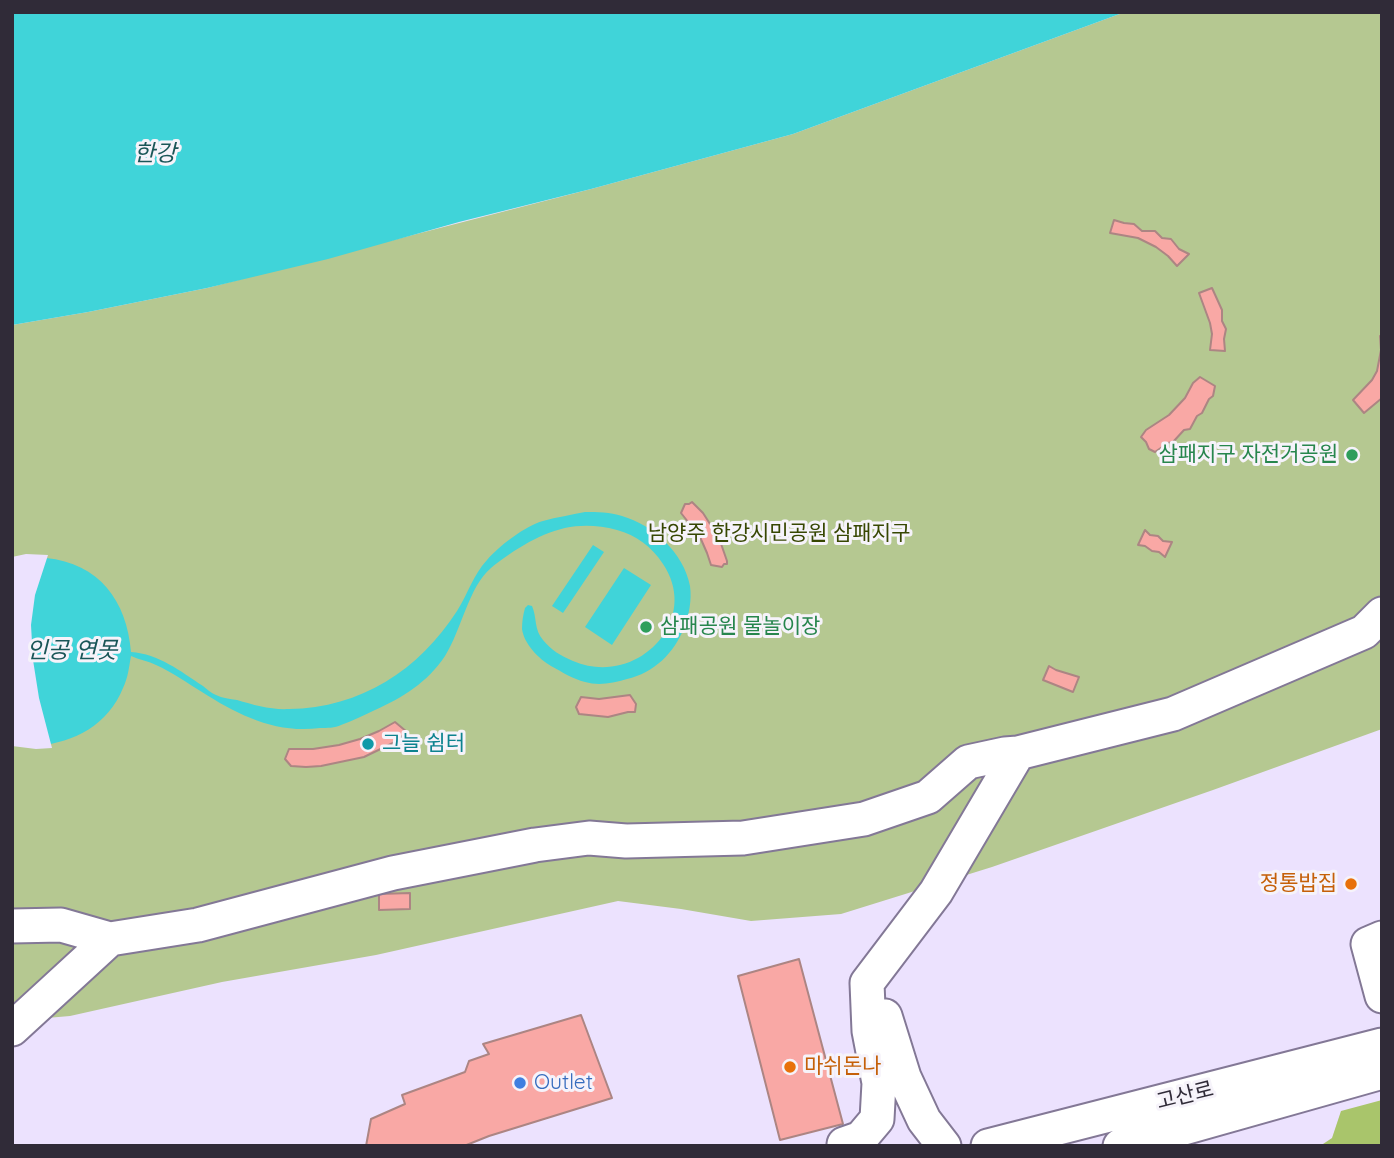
<!DOCTYPE html>
<html>
<head>
<meta charset="utf-8">
<style>
	body { margin:0 }
	#map { position:relative; width:1394px; height:1158px; overflow:hidden; background:#ece2fe; font-family:Quicksand,sans-serif }
	canvas { display:block }
	.frame { position:absolute; inset:0; border:14px solid #302b38; pointer-events:none }
</style>
</head>
<body>
<div id="map">
<canvas width="1394" height="1158"></canvas>
<div class="frame"></div>
</div>
<script>
const context = document.querySelector('canvas').getContext('2d');
context.lineJoin = 'round';
function paint(path, color) { context.fillStyle = color; context.fill(path, 'evenodd'); }
function strokePath(path, color, width, dash) { context.strokeStyle = color; context.lineWidth = width; context.lineCap = dash ? 'butt' : 'round'; context.setLineDash(dash || []); context.stroke(path); }
function label(font, color, halo, rows, align = 'center') {
  context.font = font + ' Quicksand,"Noto Sans KR",sans-serif'; context.lineWidth = 6; context.setLineDash([]); context.textBaseline = 'middle'; context.strokeStyle = halo; context.fillStyle = color; for (const [text, x, y, turn = 0] of rows) {
    context.save(); context.translate(x, y); context.rotate((+turn || 0) * Math.PI / 180); context.textAlign = isNaN(turn) ? turn : align; if (halo) context.strokeText(text, 0, 0); context.fillText(text, 0, 0); context.restore();
  }
}
const green = new Path2D(`
	M1125,12H1382V729L1213,790L992,867L841,914L751,921L681,909L618,901L376,955L222,982L70,1016L12,1021V325L88,312L207,288L591,189L793,134Z`);
const forest = new Path2D(`
	M1382,1100V1146H1320L1332,1138L1341,1111Z`);
const water = new Path2D(`
	M12,12H1125L793,134L591,189L459,222L328,259L207,288L88,312L12,325Z
	M585,512C597,512 610,512 622,516C653,525 684,553 690,586C692,600 689,615 684,628C674,653 654,673 627,679C613,683 599,686 585,682C573,679 562,672 551,666C539,659 524,644 522,629C522,622 523,615 525,608L528,605L532,606C537,617 534,630 543,640C551,650 561,656 573,661C635,688 702,622 663,564C652,547 636,535 617,530C572,518 540,533 504,558C500,561 495,564 491,568C469,586 461,631 445,656C428,682 402,698 375,710C364,715 352,721 341,725C335,728 327,728 320,728C276,734 238,715 202,692C187,683 172,672 156,665C149,661 139,660 131,656C129,667 128,678 123,688C108,725 75,742 37,746L12,561C23,559 35,557 46,558C99,563 127,601 131,652C159,654 180,671 203,686C207,689 211,693 216,695C222,698 230,699 237,700C254,705 271,710 289,709C361,708 419,670 457,611C468,594 473,575 487,560C499,546 525,526 543,521C557,517 571,515 585,512Z
	M593,545L604,552L563,613L552,606Z
	M624,568L651,585L612,645L585,627Z`);
const pier = new Path2D(`
	M26,554L48,555L35,595L31,625L33,660L39,698L52,748L36,749L12,746V557Z`);
const building = new Path2D(`
	M1114,220L1124,223L1134,224L1142,231H1155L1162,238L1171,239L1179,249L1189,254L1177,266L1168,256L1156,247L1138,238L1110,233Z
	M1212,288L1222,310V321L1226,329L1224,339L1225,351L1210,350L1212,334L1210,323L1199,293Z
	M1380,336H1382V398L1364,413L1353,400L1372,380L1377,371L1381,350Z
	M1200,377L1215,386L1213,396L1209,399L1202,413L1197,416L1190,429L1184,430L1173,442L1168,443L1155,452L1149,449L1146,442L1141,437L1146,430L1169,415L1185,398L1193,383Z
	M692,502L703,513L719,538L727,561V564H724L722,567L711,565L707,553L700,537L681,513L685,504H689Z
	M1145,530L1150,535L1158,536L1163,541L1172,542L1165,557L1159,552L1152,551L1145,546L1138,545Z
	M1049,666L1056,670L1079,677L1073,692L1043,680Z
	M630,695L636,704L635,712H628L608,717L579,714L576,707L581,697L599,699Z
	M395,722L407,732L395,742L364,757L321,766L306,767L291,766L285,759L289,749H313L339,745L360,739L379,731Z
	M410,893V909L379,910V894Z
	M799,959L843,1124L780,1140L738,976Z
	M581,1015L612,1098L489,1136L464,1146H366L371,1119L405,1104L402,1095L465,1072L469,1061L489,1054L483,1044Z`);
const minor = new Path2D(`
	M12,926L61,925L110,939
	M1382,938L1368,944L1382,996
	M885,1016L904,1077L924,1120L944,1146
	M12,1029L110,939L198,925L393,873L535,845L589,838L626,841L743,838L864,819L928,797L968,762L1005,754L1018,753L1173,714L1364,632L1382,614
	M844,1144L861,1138L877,1119L879,1083L869,1031L867,983L936,892L1018,753
	M988,1146L1382,1045
	M1120,1146L1382,1072`);
const markers = [
	[1352,455,7,"#2e9e5b"],
	[646,627,7,"#2e9e5b"],
	[368,744,7,"#0f9aa8"],
	[1351,884,7,"#e8710a"],
	[790,1067,7,"#e8710a"],
	[520,1083,7,"#3f7fe0"]
];
const leisureNames = [
	["삼패지구 자전거공원",1338,455],
	["삼패공원 물놀이장",660,627,"left"]
];
const parkNames = [
	["남양주 한강시민공원 삼패지구",779,534]
];
const cultureNames = [
	["그늘 쉼터",382,744]
];
const foodNames = [
	["정통밥집",1337,884],
	["마쉬돈나",804,1067,"left"]
];
const shopNames = [
	["Outlet",534,1083]
];
const streetNames = [
	["고산로",1185,1096,-14]
];
const waterNames = [
	["한강",155,154],
	["인공 연못",72,651]
];
paint(green, '#b5c891');
paint(forest, '#a9c56b');
paint(water, '#40d4d9');
paint(pier, '#ece2fe');
paint(building, '#f9a8a5');
strokePath(building, '#ac8583', 2);
strokePath(minor, '#837896', 37);
strokePath(minor, '#fff', 33);
for (const [x, y, r, color] of markers) { const dot = new Path2D(); dot.arc(x, y, r, 0, 2 * Math.PI); context.fillStyle = color; context.fill(dot); strokePath(dot, '#f6f3fa', 2.5); }
label('21px', '#27864d', '#f6f3fa', leisureNames, 'right');
label('21px', '#374702', '#f6f3fa', parkNames);
label('21px', '#0d838f', '#f6f3fa', cultureNames, 'left');
label('21px', '#c56008', '#f6f3fa', foodNames, 'right');
label('21px', '#366cbe', '#f6f3fa', shopNames, 'left');
label('21px', '#302b38', '#f6f3fa', streetNames);
label('italic 23px', '#1a5658', '#f6f3fa', waterNames);
</script>
</body>
</html>
